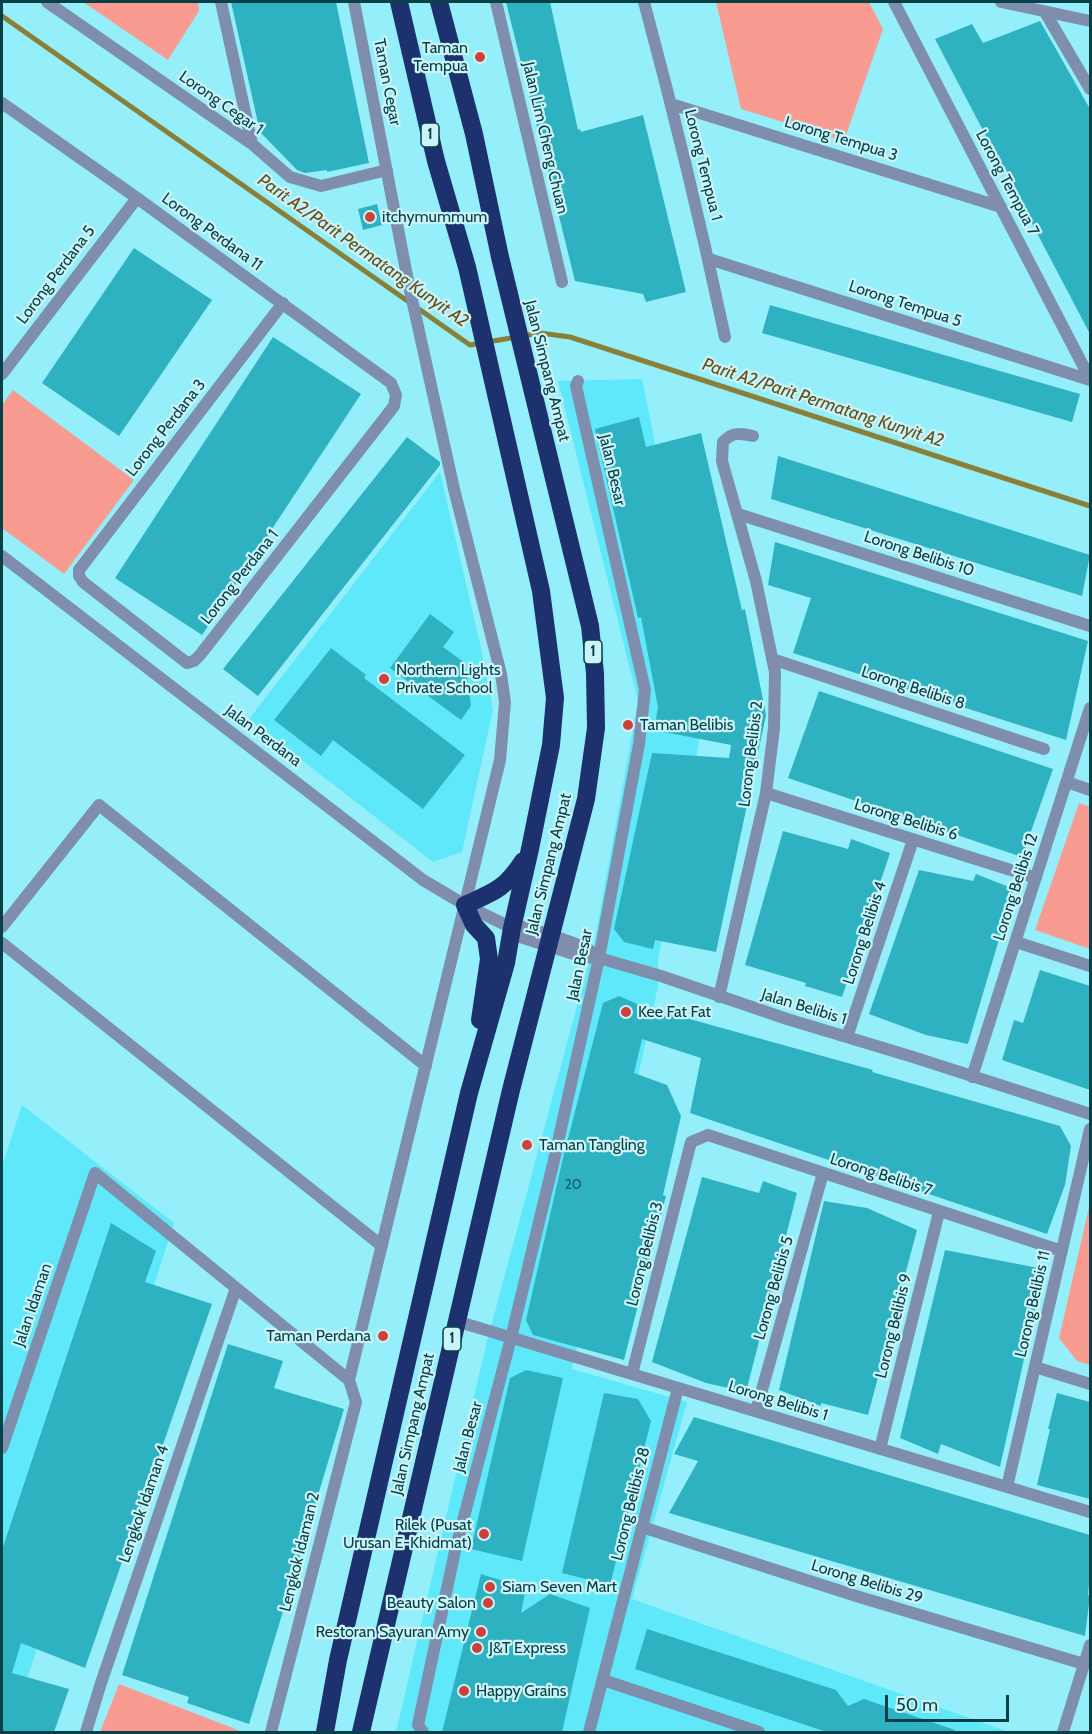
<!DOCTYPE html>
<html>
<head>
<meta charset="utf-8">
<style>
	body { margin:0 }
	#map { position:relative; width:1092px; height:1734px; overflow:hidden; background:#95effb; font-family:Cabin,sans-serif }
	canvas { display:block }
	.frame { position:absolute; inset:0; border:3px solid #074046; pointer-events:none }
	.scale { position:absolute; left:885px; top:1695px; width:124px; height:27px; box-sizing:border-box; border:3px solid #074046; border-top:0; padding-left:8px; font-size:18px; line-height:21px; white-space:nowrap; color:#074046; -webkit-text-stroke:4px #caf4fa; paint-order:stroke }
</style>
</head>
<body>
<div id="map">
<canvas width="1092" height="1734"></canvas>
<div class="frame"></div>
<div class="scale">50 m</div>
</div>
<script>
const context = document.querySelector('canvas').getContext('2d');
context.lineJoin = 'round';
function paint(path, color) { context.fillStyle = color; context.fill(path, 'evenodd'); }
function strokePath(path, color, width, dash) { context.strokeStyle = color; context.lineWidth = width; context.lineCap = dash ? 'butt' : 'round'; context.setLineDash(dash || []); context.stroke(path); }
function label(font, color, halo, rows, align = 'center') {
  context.font = font + ' Cabin,sans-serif'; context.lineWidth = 4.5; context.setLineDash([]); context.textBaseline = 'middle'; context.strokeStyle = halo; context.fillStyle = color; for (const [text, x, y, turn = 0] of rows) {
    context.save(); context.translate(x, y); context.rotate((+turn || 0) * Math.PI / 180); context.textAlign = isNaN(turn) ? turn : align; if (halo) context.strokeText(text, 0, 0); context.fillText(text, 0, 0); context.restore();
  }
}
const built = new Path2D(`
	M642,379L707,700L658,960V987L572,1369L687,1402L632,1599L1009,1732H396L486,1345L595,939L638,701L558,381Z
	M440,472L481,648L493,710L462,852L433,862L249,719Z
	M22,1105L174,1223L10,1732H2V1166Z`);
const green = new Path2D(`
	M83,2H198L199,11L168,60Z
	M716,2H869L883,29L844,141L741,109Z
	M13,390L134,480L64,574L2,528V405Z
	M1079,803L1090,807V949L1035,930Z
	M1090,1203V1365L1077,1361L1059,1338Z
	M119,1684L243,1732H100Z`);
const stream = new Path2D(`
	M2,16L470,345L540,333L570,337L1090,506`);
const building = new Path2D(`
	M231,2H336L369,163L327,172V170L305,173L297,170L260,132Z
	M506,2H550L578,130L580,129L581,132L643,115L686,292L646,302L643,294L575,281Z
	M1040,21L1090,109V334L935,39L972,24L983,43Z
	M377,204L382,225L363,230L358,209Z
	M134,248L212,300L119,436L42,383Z
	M770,305L1080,394L1072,422L762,333Z
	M273,337L361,394L202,635L115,578Z
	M639,417L646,447L701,433L742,610L745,609L766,715L716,952L655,940L653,949L624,942L614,929L652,753L729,758L731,745L654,730L658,707L641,617L638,618L595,429Z
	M407,437L440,462V465L258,696L223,669Z
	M778,456L1090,555L1082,596L771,499Z
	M775,542L1088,641L1066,740L793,653L811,598L768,585Z
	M430,614L454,632L443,647L465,663L471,706L461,720L390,668Z
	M331,648L366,675L364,678L465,755L423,809L333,740L321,756L274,720Z
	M819,691L1053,769L1022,857L788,778Z
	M783,831L848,849L851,839L890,853L842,997L805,986L806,983L745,965Z
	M919,870L973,881L976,874L1014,889L968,1044L926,1035L869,1014Z
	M1040,970L1090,986V1090L1002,1060L1014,1020L1023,1023Z
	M619,996L667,1017L668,1013L873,1070L872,1072L1060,1126L1071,1146L1065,1185L1047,1234L690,1113L701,1058L642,1039L634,1073L667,1085L681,1116L663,1195L666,1196L624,1360L533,1335L526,1320L563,1158L603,1003Z
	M702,1177L759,1193L763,1181L797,1193L746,1392L706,1383L652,1362Z
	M824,1201L867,1208L917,1230L868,1415L821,1403V1406L779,1390Z
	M111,1223L156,1251L145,1282L212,1304L85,1668L21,1643L12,1673L69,1689L54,1732H2V1550Z
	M945,1250L1044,1269L1000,1467L941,1444L938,1454L900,1438Z
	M228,1344L283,1361L274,1388L344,1409L249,1724L187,1703L189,1697L122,1675Z
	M526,1370L563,1378L522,1561L471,1549L510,1378Z
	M604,1393L638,1399L651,1421L610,1585L562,1573Z
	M1057,1393L1090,1402V1499L1037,1485L1050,1429H1048Z
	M694,1417L1090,1535V1572L1088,1595L1090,1596L1085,1636L669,1513L698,1461L674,1454Z
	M481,1574L526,1588L521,1613L550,1594L590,1608L562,1732H442Z
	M647,1629L836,1690L848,1706L864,1699L955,1730L954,1732H827L635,1669Z`);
const street = new Path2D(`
	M47,2L252,144L290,177L321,186L387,170
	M221,2L252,144
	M496,2L562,282
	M644,2C674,113 701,224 725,337
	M894,2L1090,379
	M1001,2L1090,21
	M1045,12L1090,89
	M2,103L137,198L391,383L396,395L394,406L200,655L194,661L187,663L83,582L79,576V570L283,303
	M671,104L1001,207
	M709,259L1090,380
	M2,374L137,198
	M738,514L1090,626
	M2,556L423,880L465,905L512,928L520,937L583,957L599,958
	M772,659L1044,749
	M1067,782L1090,790
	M766,793L1036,878
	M2,927L99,805L426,1066
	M512,928L525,927L551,935L587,948L599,958L661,976L787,1019L913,1057L1090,1114
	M1016,942L1090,966
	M2,943L382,1246
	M719,997L766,793L774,728L775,672L756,581L722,461L723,442C732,432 740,433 753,436
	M847,1037L913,840
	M972,1077L1090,708
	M456,1321L1090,1512
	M1035,1367L1090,1384
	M632,1374L691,1142L708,1135L1062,1251
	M349,1380L500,760L505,702L501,674L454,489L409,286L354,2
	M756,1411L823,1173
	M2,1448L95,1173L349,1380
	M880,1449L939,1212
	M1007,1487L1090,1129
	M642,1527L856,1596L1084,1664
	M603,1680L759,1732
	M86,1732L101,1683L236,1288
	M271,1732L356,1402L349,1380
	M423,1732L418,1725L455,1551L511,1338L554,1160L599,958L639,744L645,690L576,386L578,381
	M589,1732L678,1388
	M1063,1732L1090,1645`);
const highway = new Path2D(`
	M480,1020L489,959L486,938L474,925L465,905C494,892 505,889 523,861
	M325,1732L338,1660L469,1093L506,963L512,928L530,849L551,745L555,698L541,591L467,267L436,161L399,2
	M361,1732L511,1090L586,799L596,728L595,673L590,626L500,257L474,134L439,2`);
const markers = [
	[480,57,6,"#cf403a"],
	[370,217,6,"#cf403a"],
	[384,679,6,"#cf403a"],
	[628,725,6,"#cf403a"],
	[626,1012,6,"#cf403a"],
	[527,1145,6,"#cf403a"],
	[383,1336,6,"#cf403a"],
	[484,1534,6,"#cf403a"],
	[490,1587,6,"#cf403a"],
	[488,1603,6,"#cf403a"],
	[481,1632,6,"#cf403a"],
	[477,1648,6,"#cf403a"],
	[464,1691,6,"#cf403a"]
];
const numberNames = [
	["20",573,1185]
];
const shields = [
	[430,135,18],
	[593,652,18],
	[452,1339,18]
];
const shieldNames = [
	["1",430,135],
	["1",593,652],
	["1",452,1339]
];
const poiNames = [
	["Taman",468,48,"right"],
	["Tempua",468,66,"right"],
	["itchymummum",382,217],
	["Northern Lights",396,670],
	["Private School",396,688],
	["Taman Belibis",640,725],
	["Kee Fat Fat",638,1012],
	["Taman Tangling",539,1145],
	["Taman Perdana",371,1336,"right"],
	["Rilek (Pusat",472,1525,"right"],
	["Urusan E-Khidmat)",472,1543,"right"],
	["Siam Seven Mart",502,1587],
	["Beauty Salon",476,1603,"right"],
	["Restoran Sayuran Amy",469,1632,"right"],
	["J&T Express",489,1648],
	["Happy Grains",476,1691]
];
const streetNames = [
	["Taman Cegar",387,82,79],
	["Lorong Cegar 1",221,103,35],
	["Jalan Lim Cheng Chuan",545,138,77],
	["Lorong Tempua 3",841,139,17],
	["Lorong Tempua 1",703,165,76],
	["Lorong Tempua 7",1007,183,62],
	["Lorong Perdana 11",212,232,36],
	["Lorong Perdana 5",56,275,-53],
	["Lorong Tempua 5",905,304,18],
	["Jalan Simpang Ampat",547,371,76],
	["Lorong Perdana 3",166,428,-52],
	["Jalan Besar",612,470,77],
	["Lorong Belibis 10",919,554,18],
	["Lorong Perdana 1",240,577,-52],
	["Lorong Belibis 8",913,688,18],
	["Jalan Perdana",263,736,37],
	["Lorong Belibis 2",751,754,-83],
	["Lorong Belibis 6",906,820,17],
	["Jalan Simpang Ampat",549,864,-76],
	["Lorong Belibis 12",1016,887,-72],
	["Lorong Belibis 4",865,933,-72],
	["Jalan Besar",580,965,-78],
	["Jalan Belibis 1",804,1007,17],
	["Lorong Belibis 7",881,1175,18],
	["Lorong Belibis 3",645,1254,-76],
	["Lorong Belibis 5",774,1288,-74],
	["Lorong Belibis 11",1033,1304,-77],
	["Jalan Idaman",33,1305,-71],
	["Lorong Belibis 9",894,1326,-76],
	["Lorong Belibis 1",778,1401,17],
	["Jalan Simpang Ampat",413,1424,-77],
	["Jalan Besar",468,1437,-75],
	["Lengkok Idaman 4",144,1504,-71],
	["Lorong Belibis 28",631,1504,-76],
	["Lengkok Idaman 2",300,1552,-76],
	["Lorong Belibis 29",867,1582,17]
];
const waterNames = [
	["Parit A2/Parit Permatang Kunyit A2",363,251,35],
	["Parit A2/Parit Permatang Kunyit A2",823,403,18]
];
paint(built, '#5fe8f9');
paint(green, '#f89c92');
strokePath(stream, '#8a7f39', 5);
paint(building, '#2eb2c1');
strokePath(street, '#808ead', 12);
strokePath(highway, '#1d316f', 18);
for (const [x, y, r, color] of markers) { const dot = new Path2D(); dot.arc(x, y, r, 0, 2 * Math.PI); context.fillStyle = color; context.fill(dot); strokePath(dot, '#caf4fa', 2); }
label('14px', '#115c65', null, numberNames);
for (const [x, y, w] of shields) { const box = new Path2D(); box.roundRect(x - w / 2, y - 12, w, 24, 4.5); context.fillStyle = '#caf4fa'; context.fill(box); strokePath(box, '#074046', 1.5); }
label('bold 15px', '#074046', null, shieldNames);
label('16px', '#074046', '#caf4fa', poiNames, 'left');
label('16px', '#074046', '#caf4fa', streetNames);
label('italic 18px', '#644f1b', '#caf4fa', waterNames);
</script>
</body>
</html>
